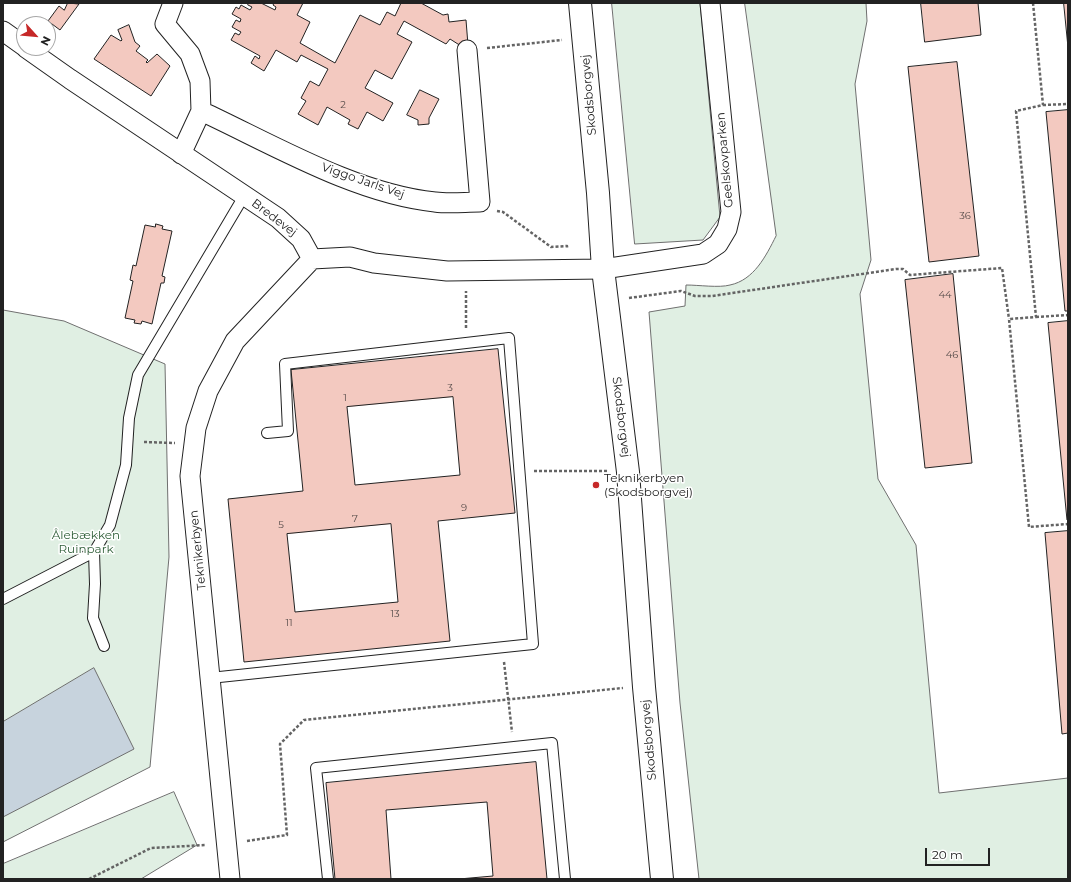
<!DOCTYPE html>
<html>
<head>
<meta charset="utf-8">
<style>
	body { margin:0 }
	#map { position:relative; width:1071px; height:882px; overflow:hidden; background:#fff; font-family:Montserrat,sans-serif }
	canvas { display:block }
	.frame { position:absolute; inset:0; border:4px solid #222; pointer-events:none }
	.north { position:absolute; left:16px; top:16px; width:40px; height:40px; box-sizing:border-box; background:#fff; border:1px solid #a7a7a7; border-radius:50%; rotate:117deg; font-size:11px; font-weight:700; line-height:16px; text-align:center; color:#222 }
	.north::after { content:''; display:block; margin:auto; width:14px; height:18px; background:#c62828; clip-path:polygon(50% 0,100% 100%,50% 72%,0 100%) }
	.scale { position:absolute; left:925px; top:848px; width:65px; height:18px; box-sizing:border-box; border:2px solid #222; border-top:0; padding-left:5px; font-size:12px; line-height:14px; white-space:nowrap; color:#222; -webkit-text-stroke:3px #fff; paint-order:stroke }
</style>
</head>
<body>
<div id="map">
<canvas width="1071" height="882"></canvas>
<div class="frame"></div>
<div class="north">N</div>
<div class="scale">20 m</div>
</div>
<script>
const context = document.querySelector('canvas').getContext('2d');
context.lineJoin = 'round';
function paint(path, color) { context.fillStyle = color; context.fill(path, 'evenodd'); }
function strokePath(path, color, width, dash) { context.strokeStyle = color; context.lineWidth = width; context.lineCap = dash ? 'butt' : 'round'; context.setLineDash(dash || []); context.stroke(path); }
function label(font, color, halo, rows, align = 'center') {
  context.font = font + ' Montserrat,sans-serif'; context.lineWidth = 3; context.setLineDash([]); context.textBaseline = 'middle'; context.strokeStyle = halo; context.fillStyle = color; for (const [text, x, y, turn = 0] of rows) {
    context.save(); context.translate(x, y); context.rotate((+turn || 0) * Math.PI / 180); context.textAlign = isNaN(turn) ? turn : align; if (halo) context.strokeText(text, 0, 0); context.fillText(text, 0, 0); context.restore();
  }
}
const green = new Path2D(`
	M612,3H700L720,217L703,240L635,244Z
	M745,3H866L867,21L855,84L871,260L860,294L878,479L916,545L939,793L1068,778V879H699L680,703L649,312L685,306L686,285C699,285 719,288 730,285C754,280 766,256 776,236Z
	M3,310L64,321L165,364L169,557L150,767L3,842Z
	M174,792L197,845L141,879H3V864Z`);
const water = new Path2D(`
	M94,668L134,749L3,817V722Z`);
const building = new Path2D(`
	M68,3L79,4L60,30L48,21L59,6L64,10Z
	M249,3H261L275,10L276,7L273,5L274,3H303L297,15L310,22L300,43L335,63L360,15L380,25L387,12L395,16L401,3H421L443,15L448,14L449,22L466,20L468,45L461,46L450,39L446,44L404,21L397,34L412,42L392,79L375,70L365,88L393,103L383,121L367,112L358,129L348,124L350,120L327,107L318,125L298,114L306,101L301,98L310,81L319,86L328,69L301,55L297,62L276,50L264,71L251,63L255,56L259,59L260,56L231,40L235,33L239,35L241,32L232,27L236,20L240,22L241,19L232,14L236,7L239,9L241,5L250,10L252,7L248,5Z
	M921,3H978L981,35L925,42Z
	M1064,3H1068V47Z
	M129,25L135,42L140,46L136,51L148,60L146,62L147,63L157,54L170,66L151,96L94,59L111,35L121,41L122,40L118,30Z
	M957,62L979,256L929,262L908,67Z
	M420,90L439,99L429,118V124L418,125V120L407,115Z
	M1068,110V311H1065L1046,112Z
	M156,224L163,226L162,229L172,231L162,276L165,277L164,283H161L152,324L142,321L141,324L134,323L135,320L125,318L133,281L130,280L133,265L136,266L145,225L155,227Z
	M953,274L972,463L925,468L905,280Z
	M1068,321V520H1067L1048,323Z
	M498,349L515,513L438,521L450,641L244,662L228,499L303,491L291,370ZM453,397L460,475L355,485L347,407ZM391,524L398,602L295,612L287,534Z
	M1068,531V733L1062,734L1045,533Z
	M536,762L547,879H459L493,876L487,802L386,810L391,879H335L326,783Z`);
const path = new Path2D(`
	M1033,3L1043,105L1016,111L1036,317L1009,319L1029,527L1068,524
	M487,48L562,40
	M1043,105L1068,104
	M497,211L503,212L551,247L567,246V249
	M629,298L681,291L695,296H712L896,269H903L910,275L1002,268L1009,319
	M1036,317L1068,315
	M466,328V291
	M144,442L175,443
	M534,471H607
	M504,662L512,732
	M247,841L287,835L280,744L304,720L623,688
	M89,879L151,848L206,845`);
const lane = new Path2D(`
	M94,552L95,584L93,618L104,646
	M3,599L94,552L110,525L126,465L129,418L138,375L244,196
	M210,678L533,644L509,338L285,364L288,431L267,433
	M328,879L316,768L552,743L565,879`);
const street = new Path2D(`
	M173,3L165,24L190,54L200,81L201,111L181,154
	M3,31L24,46
	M26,48L70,79L278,218L301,239L312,259
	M201,111C272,144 356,194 435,202C450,204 465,202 480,202L467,50
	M312,259L350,257L374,263L447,271L603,269L703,254L718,244L727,229L731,212L710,3
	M230,879L190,476L196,428L208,391L235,341L312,259`);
const secondary = new Path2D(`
	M580,3L598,193L603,269L628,472L644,687L662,879`);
const markers = [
	[596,485,4,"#c62828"]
];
const numberNames = [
	["2",343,105],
	["36",965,216],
	["44",945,295],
	["46",952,355],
	["3",450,388],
	["1",345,398],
	["9",464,508],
	["7",355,519],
	["5",281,525],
	["13",395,614],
	["11",289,623]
];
const streetNames = [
	["Skodsborgvej",589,95,-95],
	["Geelskovparken",725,160,-95],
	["Viggo Jarls Vej",363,181,19],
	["Bredevej",274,218,37],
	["Skodsborgvej",621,417,83],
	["Teknikerbyen",198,550,-96],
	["Skodsborgvej",649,740,-95]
];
const poiNames = [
	["Teknikerbyen",604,478],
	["(Skodsborgvej)",604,492]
];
const parkNames = [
	["Ålebækken",86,535],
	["Ruinpark",86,549]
];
paint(green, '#e0efe3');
strokePath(green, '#6f6f6f', 1);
paint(water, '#c7d3dd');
strokePath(water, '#6f6f6f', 1);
paint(building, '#f3c9c0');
strokePath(building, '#222', 1);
strokePath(lane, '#222', 12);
strokePath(street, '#222', 21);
strokePath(secondary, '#222', 24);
strokePath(path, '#646464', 2.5, [3, 2]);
strokePath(lane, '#fff', 10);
strokePath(street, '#fff', 19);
strokePath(secondary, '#fff', 22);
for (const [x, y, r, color] of markers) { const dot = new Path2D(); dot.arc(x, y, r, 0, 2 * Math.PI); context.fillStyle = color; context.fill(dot); strokePath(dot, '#fff', 1.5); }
label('10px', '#564c4a', null, numberNames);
label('12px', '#222', '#fff', streetNames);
label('12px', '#222', '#fff', poiNames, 'left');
label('12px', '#2f5e38', '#fff', parkNames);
</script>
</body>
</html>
